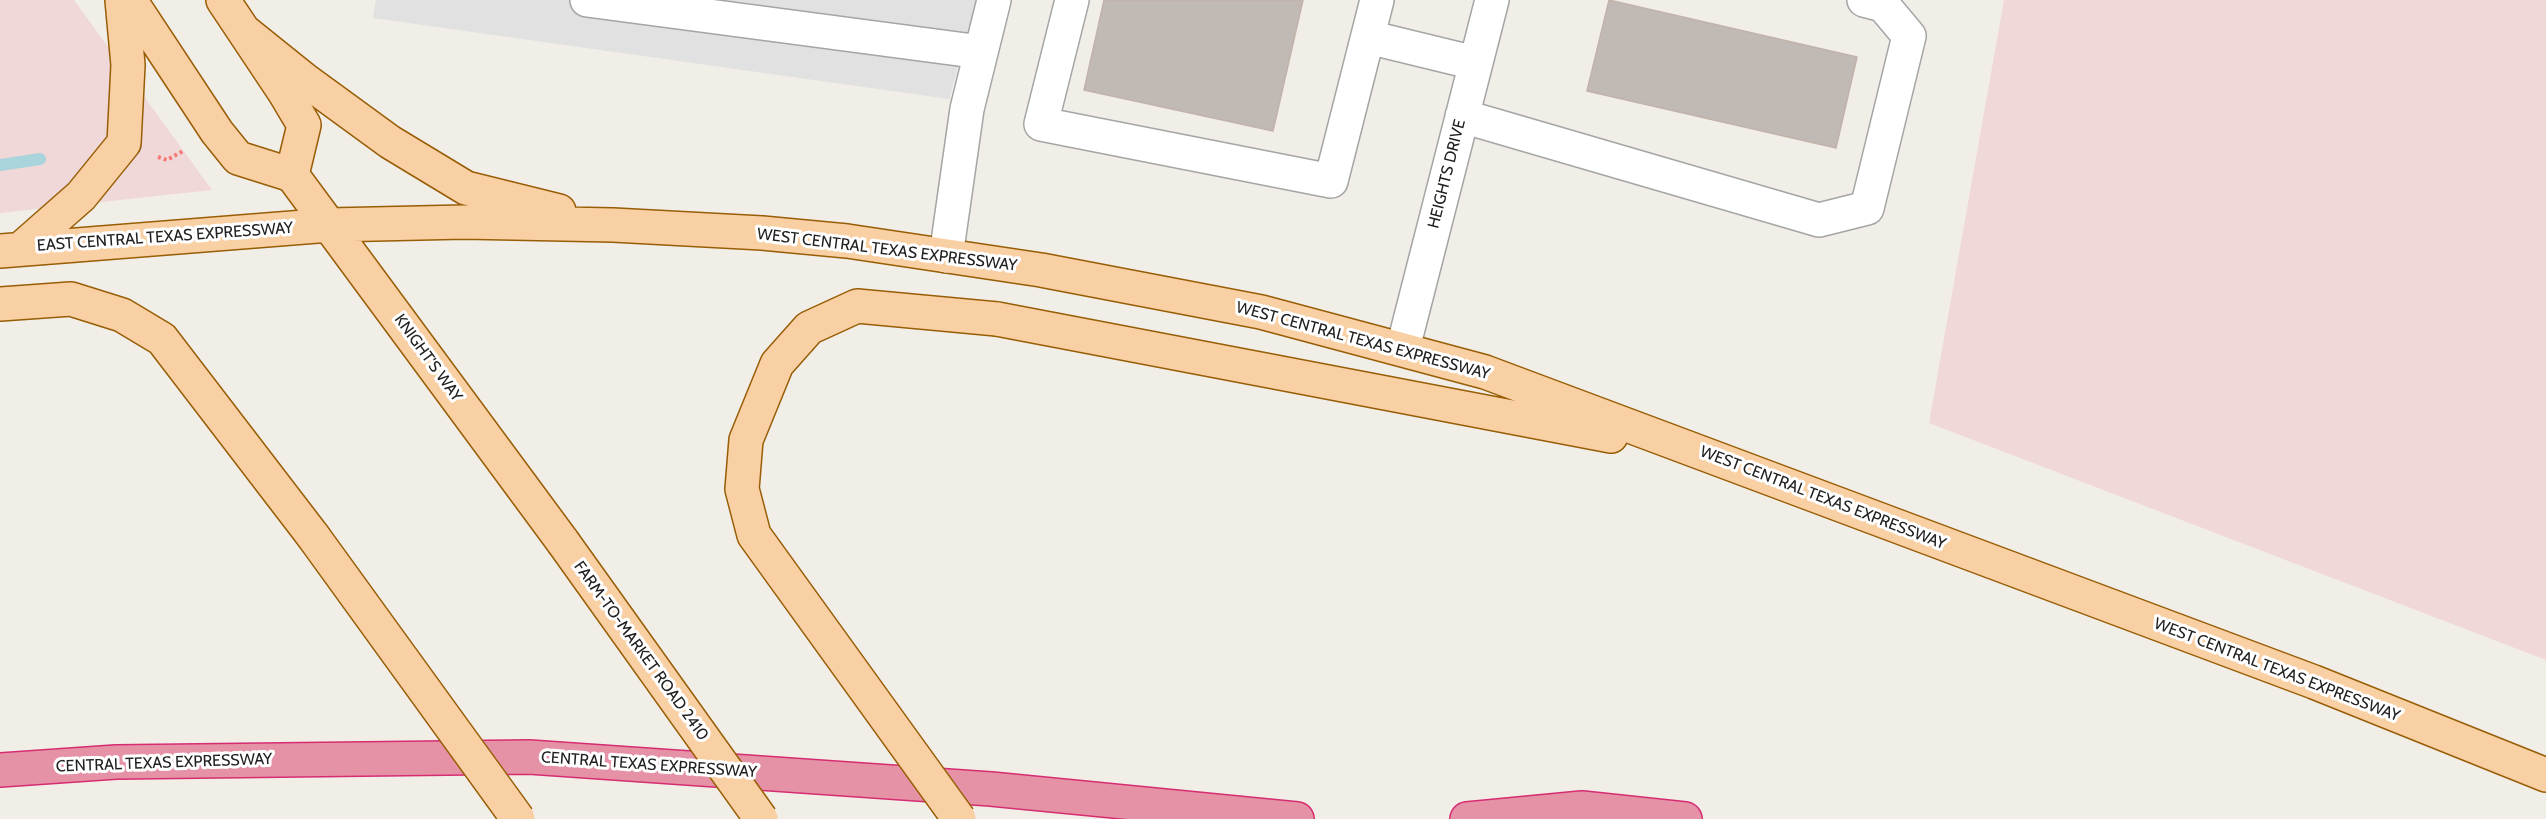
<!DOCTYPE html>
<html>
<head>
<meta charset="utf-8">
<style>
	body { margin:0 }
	canvas { display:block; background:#f1ede7 }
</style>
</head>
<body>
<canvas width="2546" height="819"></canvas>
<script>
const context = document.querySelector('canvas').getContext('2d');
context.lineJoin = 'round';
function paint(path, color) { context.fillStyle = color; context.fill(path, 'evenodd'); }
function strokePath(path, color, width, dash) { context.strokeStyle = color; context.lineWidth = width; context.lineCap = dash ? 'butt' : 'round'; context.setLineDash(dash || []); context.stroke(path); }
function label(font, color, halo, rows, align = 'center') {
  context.font = font + ' Cabin,sans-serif'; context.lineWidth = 6; context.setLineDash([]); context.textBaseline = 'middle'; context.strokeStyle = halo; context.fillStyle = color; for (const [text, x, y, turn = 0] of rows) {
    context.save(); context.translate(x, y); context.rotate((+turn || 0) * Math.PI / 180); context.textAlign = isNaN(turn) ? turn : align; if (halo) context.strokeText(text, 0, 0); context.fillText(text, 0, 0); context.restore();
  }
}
const commercial = new Path2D(`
	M0,0H74L212,190L0,213Z
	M2004,0H2546V660L1929,423Z`);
const parking = new Path2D(`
	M376,0H977L949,99L373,18Z`);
const stream = new Path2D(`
	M0,165L40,159`);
const building = new Path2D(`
	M1104,0H1303L1273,131L1084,90Z
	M1609,0L1857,57L1836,148L1587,91Z`);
const path = new Path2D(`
	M158,157L167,160L183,151`);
const minor = new Path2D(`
	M587,0L981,52
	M1072,0L1041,124L1331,181L1377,0
	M1368,37L1475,63
	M1462,116L1819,220L1867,208L1909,36L1883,5L1864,0
	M946,256L967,109L994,0
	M1403,348L1492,0`);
const major = new Path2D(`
	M130,0L217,132L238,158L292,175L563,542
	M223,0L285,93L304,125L292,175
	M244,31L305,80L390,142L466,188L559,211
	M23,247L81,196L124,143L128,65L122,0
	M0,251L330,225L464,222L613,225L762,233L847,241L1041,270L1261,312L1485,372L2314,682L2546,775
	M0,304L71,299L122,315L162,339L313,536
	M997,319L1611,436`);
const highway = new Path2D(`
	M0,770L116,762L529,757L991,789L1297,819
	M1467,819L1582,808L1685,819`);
const majorBridge = new Path2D(`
	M313,536L518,819
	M563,542L761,819
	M959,819L754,535L742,489L746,440L777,364L809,328L857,306L997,319`);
const streetNames = [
	["HEIGHTS DRIVE",1447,174,-76],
	["EAST CENTRAL TEXAS EXPRESSWAY",165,237,-4],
	["WEST CENTRAL TEXAS EXPRESSWAY",887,250,7],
	["WEST CENTRAL TEXAS EXPRESSWAY",1363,341,15],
	["KNIGHT'S WAY",428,358,54],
	["WEST CENTRAL TEXAS EXPRESSWAY",1823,498,21],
	["FARM-TO-MARKET ROAD 2410",641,651,54],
	["WEST CENTRAL TEXAS EXPRESSWAY",2277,670,21],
	["CENTRAL TEXAS EXPRESSWAY",164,763,-2],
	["CENTRAL TEXAS EXPRESSWAY",649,765,4]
];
paint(commercial, '#f0d8d8');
paint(parking, '#e1e1e1');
strokePath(stream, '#aad4dc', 12);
paint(building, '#c1b9b4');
strokePath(building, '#c2b3aa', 1.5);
strokePath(minor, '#a5a5a5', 36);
strokePath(major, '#985e05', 36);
strokePath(highway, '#d62d71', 36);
strokePath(path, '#f57974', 4, [3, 3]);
strokePath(minor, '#fff', 33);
strokePath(major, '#f9cfa4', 33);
strokePath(highway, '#e592a7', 33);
strokePath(majorBridge, '#985e05', 36, []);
strokePath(majorBridge, '#f9cfa4', 33);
label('16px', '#212121', '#fff', streetNames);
</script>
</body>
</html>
